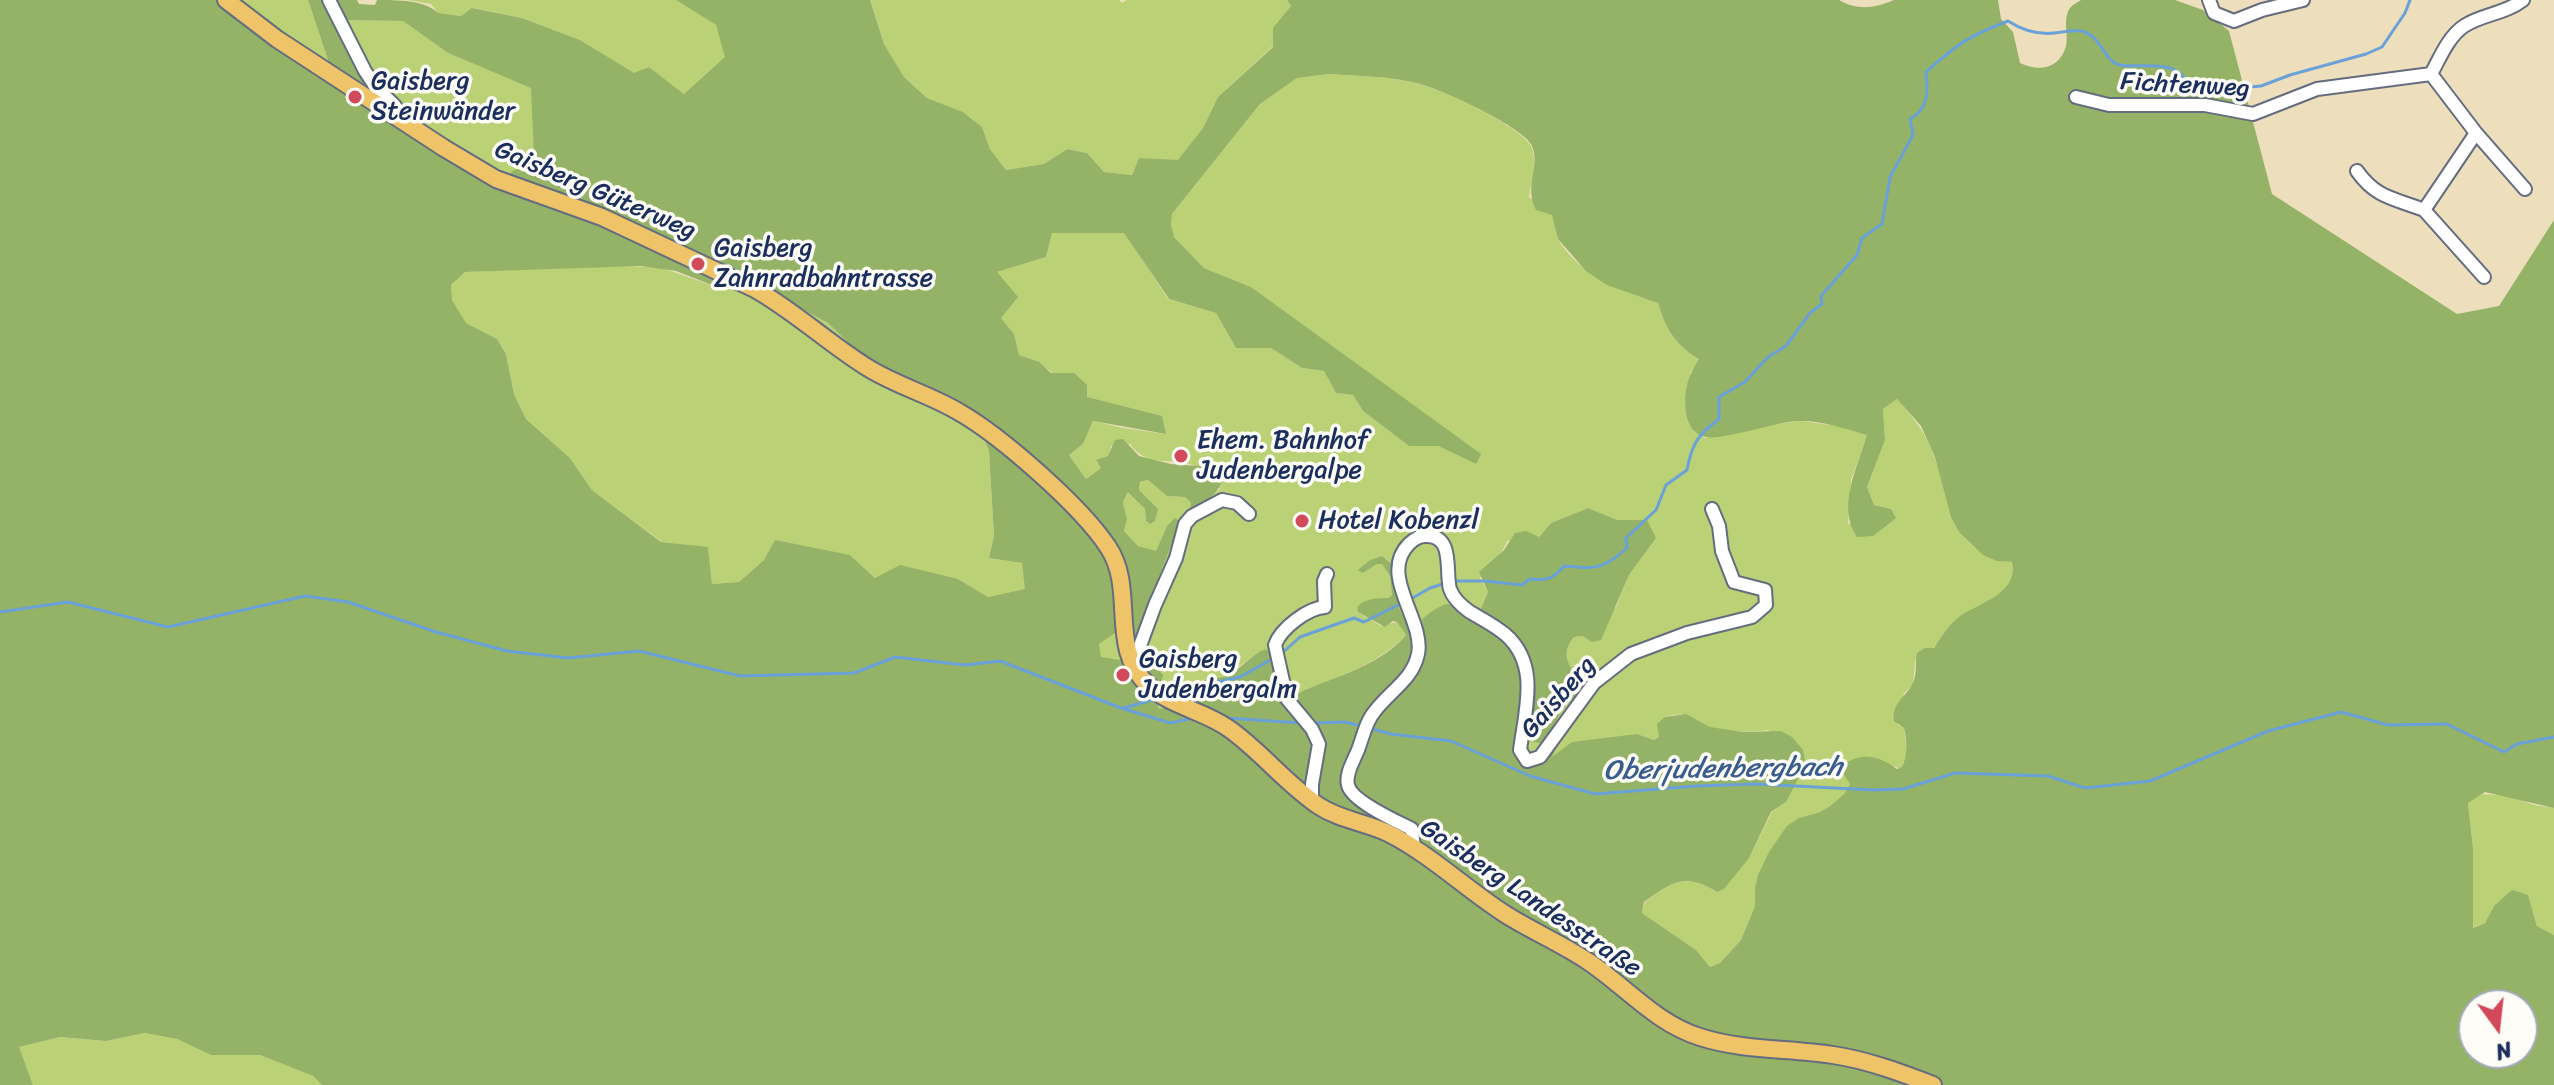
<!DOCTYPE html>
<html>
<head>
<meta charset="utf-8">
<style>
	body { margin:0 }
	#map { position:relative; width:2554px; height:1085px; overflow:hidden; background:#eddebc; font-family:Sriracha,sans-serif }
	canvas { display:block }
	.north { position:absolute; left:2458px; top:989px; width:80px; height:80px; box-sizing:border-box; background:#fdfcf7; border:2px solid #a3aaba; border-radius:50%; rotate:165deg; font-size:22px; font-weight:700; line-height:32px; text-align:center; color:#1b2f5e }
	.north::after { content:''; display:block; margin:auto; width:28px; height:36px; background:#d1495b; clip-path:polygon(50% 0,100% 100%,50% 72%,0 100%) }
</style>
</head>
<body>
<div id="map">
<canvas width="2554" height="1085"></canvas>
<div class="north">N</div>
</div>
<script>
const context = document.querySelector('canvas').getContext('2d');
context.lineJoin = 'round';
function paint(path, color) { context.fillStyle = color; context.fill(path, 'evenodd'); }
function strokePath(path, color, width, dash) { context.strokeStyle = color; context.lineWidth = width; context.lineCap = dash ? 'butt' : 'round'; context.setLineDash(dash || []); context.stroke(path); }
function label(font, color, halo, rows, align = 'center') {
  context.font = font + ' Sriracha,sans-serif'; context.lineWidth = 7; context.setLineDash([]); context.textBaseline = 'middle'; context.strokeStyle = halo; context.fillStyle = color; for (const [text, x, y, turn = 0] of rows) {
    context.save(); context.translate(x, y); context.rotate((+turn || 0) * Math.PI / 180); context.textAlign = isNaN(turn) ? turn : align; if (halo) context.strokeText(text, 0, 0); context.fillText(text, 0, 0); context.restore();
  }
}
const green = new Path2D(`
	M218,0H308L330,66L245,22Z
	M407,0H676L716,25L726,57L684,94L649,67L634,74L580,40L522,18L473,8L461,16L438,13L431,4Z
	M870,0H1119L1122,3L1127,0H1287L1291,6L1274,28L1273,46L1218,97L1203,128L1178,161L1139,158L1132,175L1104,172L1087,153L1067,149L1044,164L1006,170L990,149L982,127L963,112L927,98L904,77L884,44Z
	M337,20L403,21L448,53L532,88L535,178L509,179L410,129Z
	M1329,74C1358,76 1387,76 1415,83C1439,88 1524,127 1532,148C1537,162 1531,182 1529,197C1538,204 1552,211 1556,223C1557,229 1556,235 1559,241C1582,278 1621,286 1658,303C1665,328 1676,346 1699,359L1690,373L1694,432L1705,438L1768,425L1801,421L1838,426L1868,435L1851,480L1848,524L1891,509L1874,505L1867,487L1885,440L1883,409L1897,399C1913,417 1926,433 1934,456C1952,502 1943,532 1994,559C1999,562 2006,561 2012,562C2018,598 1969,607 1950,626C1944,631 1940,640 1935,646C1930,652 1922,657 1915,661L1913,685L1904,693L1897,724L1904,728L1907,752L1902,767L1900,769L1894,766L1850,784L1844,794L1830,806L1820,812L1799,818L1755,888V906L1741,940L1720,963L1710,967L1696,950L1642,913L1645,902C1673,882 1684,872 1717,892L1749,858L1772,812L1786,802L1769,730C1750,732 1731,733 1712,728C1691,722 1690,709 1665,717L1659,737L1654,740L1637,734L1549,761L1568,723L1545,756L1521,762L1514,747L1518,737L1546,743C1551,732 1556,720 1563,709C1568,703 1577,697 1578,689C1581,670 1554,661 1574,637L1583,636L1616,607L1629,575L1656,538L1588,508L1551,523L1539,537L1507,541C1501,559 1488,559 1480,578L1488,592L1479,613L1422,619L1424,641L1415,660L1411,654L1412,640L1399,608L1393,565L1382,556L1370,560L1363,573L1377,564H1382L1390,576L1392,595L1388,598L1367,600L1357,607L1358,612L1381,626L1397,622L1406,635C1369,672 1331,676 1288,698L1279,699L1275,696L1272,653L1265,649C1252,655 1243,665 1231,672C1220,680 1199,682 1185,682L1174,694L1170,707L1158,710L1156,698L1141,663H1125L1100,657L1099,644L1115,632L1136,646L1146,611L1180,522L1167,526L1156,552L1138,546L1124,531L1127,519L1123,502L1129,491L1145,509L1146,521L1150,524L1139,490L1140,482L1148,480L1167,496L1185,497L1191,503L1189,512L1220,489C1212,482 1200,467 1190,464C1166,458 1147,467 1130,444L1111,446L1109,456L1096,461L1102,467L1086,479L1069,455L1083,444L1093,421L1123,428L1165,434C1139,421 1109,410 1084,395C1062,381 1044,363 1019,355L1014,334L1001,318L997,272L1046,257L1052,233L1124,232L1168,299L1216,313L1236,348H1271L1302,368L1324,371L1336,393L1353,395L1363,411L1409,446H1438L1476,464L1251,287L1204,268L1174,237L1170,225L1172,214L1260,104L1297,78Z
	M610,266L659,267L711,285L748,280L828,323L867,361L975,415L989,451L994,536L989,558L1022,563L1026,589L988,597L958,579L875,578L850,555L764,560L739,582L712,584L708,548L662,542L592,490L570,458L526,419L514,394L506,354L497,339L466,323L451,300V285L465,272Z
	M2482,794L2510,796L2534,805L2554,808V935L2537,926L2533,911L2494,906L2485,923L2472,928L2473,848L2468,802Z
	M145,1033L177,1039L211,1055H260L313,1076L322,1085H33L18,1047L60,1037L106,1041Z`);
const forest = new Path2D(`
	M0,0H218L245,22L330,66L308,0H357L359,4L375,5L377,0C398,0 425,0 438,13L461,16L472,8L522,18L580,40L634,73L649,67L684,94L725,57L716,25L676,0H870L884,44L904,77L927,98L963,112L982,127L990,149L1006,170L1044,164L1067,149L1087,153L1104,172L1132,175L1139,158L1178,160L1203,128L1218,97L1273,47V28L1291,6L1287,0H1839C1858,11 1875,8 1894,0H1998L2001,19L2013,32L2020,63C2039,72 2060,69 2066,46C2069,34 2062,20 2070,8C2073,4 2077,3 2081,0H2175L2203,10L2229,31L2272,194L2457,314L2499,306L2554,220V808L2485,792L2468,803L2473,848V928L2485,923L2494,906L2512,890L2528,895L2537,926L2554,935V1085H322L313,1076L260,1055H211L177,1039L145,1033L106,1041L60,1037L19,1047L33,1085H0ZM338,20L403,21L448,53L531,88L535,177L517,169L511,172L509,179L372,102L377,93ZM1329,74C1358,76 1388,76 1416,83C1439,88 1519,125 1531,144C1542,164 1523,185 1536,210L1552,215L1558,239L1586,271L1607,285L1658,303C1665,328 1676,346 1699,359C1688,375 1683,392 1686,412C1687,421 1692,433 1702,436C1719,443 1775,421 1800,421C1823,421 1846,429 1867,435C1858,467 1836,506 1857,537L1873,536L1896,518L1891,509L1874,505L1867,487L1885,440L1883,409L1897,399L1921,426L1935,457L1951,517L1959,532L1983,555L1997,561L2012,562C2018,592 1982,603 1963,614C1950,623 1942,635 1934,648H1925L1917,653C1915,662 1917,671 1914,680C1909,696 1891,701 1894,721L1904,728C1907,741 1908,754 1902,767L1897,769C1879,756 1863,752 1844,764L1843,773L1850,784L1844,794L1830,806L1820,812L1799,818L1787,826L1769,852L1758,875L1755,888V906L1741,940L1720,963L1710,967L1696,950L1642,913L1644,902C1673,882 1684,872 1717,892L1724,889L1749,858L1771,812L1786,802L1803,769L1805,760L1803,750L1792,737L1781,731L1742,732L1710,727L1686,714L1665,717L1657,724L1659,737L1654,740L1637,734L1572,742L1552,757L1568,723L1527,764C1515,760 1509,746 1518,737L1542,744L1546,743C1551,732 1556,720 1563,709C1568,703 1577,697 1578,689C1581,670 1554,661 1574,637L1583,636L1592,642L1601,640L1629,575L1656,538L1647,520H1617L1588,508L1551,523L1539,537L1526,531L1515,533L1504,550L1479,572L1488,592L1479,613C1448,602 1449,598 1422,619L1424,641L1415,660L1411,654L1417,646L1399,608L1393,565L1382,556L1370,560L1358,570L1363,573L1377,564H1382L1390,576L1392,595L1388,598C1377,598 1365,598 1357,607L1358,612L1385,627L1393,621L1397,622L1406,635C1374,671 1328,677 1288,698L1279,699L1275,696L1280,689L1272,653L1265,649C1251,655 1241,669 1228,675C1209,682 1190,679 1173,691L1174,694L1170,707L1159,709L1156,698L1163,675L1146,656L1140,663L1101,657L1099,644L1115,633L1136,646L1146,611L1180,522L1175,518L1167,526L1156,551L1138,546L1124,531L1127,519L1123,502L1128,492L1145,509L1146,521L1150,524L1155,521L1158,509L1139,490L1140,482L1148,480L1167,496L1185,497L1191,503L1189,512C1202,503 1218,496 1222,480L1239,469L1171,464L1139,456L1123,439L1115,440L1108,456L1096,460L1101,468L1086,479L1069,455L1083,444L1093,421L1166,434L1162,416L1087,397V385L1074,373H1051L1039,362L1019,355L1014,334L1001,318L1018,297L997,272L1046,257L1052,233H1124L1169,299L1216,313L1236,348H1271L1302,368L1324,371L1336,393L1353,395L1363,411L1409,446H1438L1476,464L1481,454L1251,287L1204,268L1174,237L1171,225L1172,214L1260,104L1297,78ZM641,266L676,271L717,287L748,280L828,323L867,361L975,415L989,451L994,536L989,558L1022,563L1025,589L988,597L958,579L900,565L875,578L850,555L775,540L764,560L739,582L712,584L708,547L661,542L592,490L570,458L526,419L514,394L506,354L497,339L466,323L452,300L451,285L465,272ZM2474,1005H2522V1053H2474Z`);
const stream = new Path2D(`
	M1453,581H1485L1522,585L1530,579C1547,581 1553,579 1564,566C1594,569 1603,570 1627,548L1626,538L1656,510L1666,485L1687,470C1692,443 1698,435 1719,419V397L1745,382L1768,357L1786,346L1810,313L1822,304L1821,296L1857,255L1862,238L1882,224L1890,177L1913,135L1910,119C1929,109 1928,91 1926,72C1957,44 1969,36 2008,21C2022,30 2038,35 2055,33C2064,32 2076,29 2085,32C2102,39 2105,62 2120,65C2142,69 2173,57 2188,83L2219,84L2226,89L2261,86L2290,75L2366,54L2382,47L2405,13L2410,0
	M1409,600L1430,588L1446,583
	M0,612L68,602L168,627L305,596L348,602L436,632L507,651L568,658L639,651L740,676L854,673L895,657L965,665L1000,661L1121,708L1170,723L1194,718
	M1281,654L1300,637L1354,618L1364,622L1402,603
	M1169,693L1240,677L1274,658
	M1124,708L1155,699
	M1226,718L1302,723
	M1313,723L1345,722L1361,726
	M1369,728L1391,734L1451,741L1530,776L1595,794L1696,786L1756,784L1874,790L1903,789L1955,773L2048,776L2085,788L2150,781L2268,731L2341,712L2388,725L2447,724L2504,752L2517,744L2554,737`);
const minor = new Path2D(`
	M329,0L365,71L375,86L395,106L393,114
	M2209,0L2214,13L2234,21L2262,10L2303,0
	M2076,97L2109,105H2205L2253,114L2317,89L2431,74
	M2476,133L2525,189
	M2357,171C2377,199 2394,198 2424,210
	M2484,277L2424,210L2476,133L2431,74C2440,58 2448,37 2464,26C2482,14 2505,14 2523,0
	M1133,665L1155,605L1176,558L1185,524L1192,516L1222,500L1237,503L1249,514
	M1312,801V784L1319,744L1312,729L1287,699L1275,645C1281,628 1308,608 1325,607L1324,581L1327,574
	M1414,850L1412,829C1398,822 1351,801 1348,785C1345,774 1354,760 1358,750C1363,737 1366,721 1375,711C1390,691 1413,679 1418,654C1425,620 1378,575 1409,544C1413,540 1419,536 1425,536C1455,534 1445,572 1450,589C1453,598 1463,607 1470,612C1482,619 1496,626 1506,635C1540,665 1525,711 1520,750L1527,761L1540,757L1594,683L1631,654L1687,633L1752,617L1766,605L1765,590L1734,582L1722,551L1719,526L1712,509`);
const major = new Path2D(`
	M226,0L277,39L444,148L496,179L602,217L755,289C794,311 827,342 865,366C894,385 929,394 959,412C1001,436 1081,506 1108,547C1137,590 1107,648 1149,686C1171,706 1204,711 1228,728C1261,751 1285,783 1319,806C1340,820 1365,822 1388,833C1430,854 1466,889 1505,914C1532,931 1562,944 1589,962C1626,987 1657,1024 1700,1037C1743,1051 1790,1048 1833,1055C1867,1060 1902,1073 1933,1085`);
const markers = [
	[355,97,8,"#d1495b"],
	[698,264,8,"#d1495b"],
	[1181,456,8,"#d1495b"],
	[1302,521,8,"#d1495b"],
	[1123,675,8,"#d1495b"]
];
const poiNames = [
	["Gaisberg",371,82],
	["Steinwänder",371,112],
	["Gaisberg",714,249],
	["Zahnradbahntrasse",714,279],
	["Ehem. Bahnhof",1197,441],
	["Judenbergalpe",1197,471],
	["Hotel Kobenzl",1318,521],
	["Gaisberg",1139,660],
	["Judenbergalm",1139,690]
];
const streetNames = [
	["Fichtenweg",2185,86,3],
	["Gaisberg Güterweg",595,191,23],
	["Gaisberg",1559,698,-49],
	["Gaisberg Landesstraße",1530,899,34]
];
const waterNames = [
	["Oberjudenbergbach",1723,770,-1]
];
paint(green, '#bbd175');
paint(forest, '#94b366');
strokePath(stream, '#69a1d8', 3);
strokePath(minor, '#646c7f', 16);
strokePath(major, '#646c7f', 20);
strokePath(minor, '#fff', 12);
strokePath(major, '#efc469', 16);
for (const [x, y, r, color] of markers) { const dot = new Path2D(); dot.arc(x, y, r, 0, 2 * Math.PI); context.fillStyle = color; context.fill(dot); strokePath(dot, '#fdfcf7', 3); }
label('26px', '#1b2f5e', '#fdfcf7', poiNames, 'left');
label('26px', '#1b2f5e', '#fdfcf7', streetNames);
label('italic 28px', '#3a5d8f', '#fdfcf7', waterNames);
</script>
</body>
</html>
